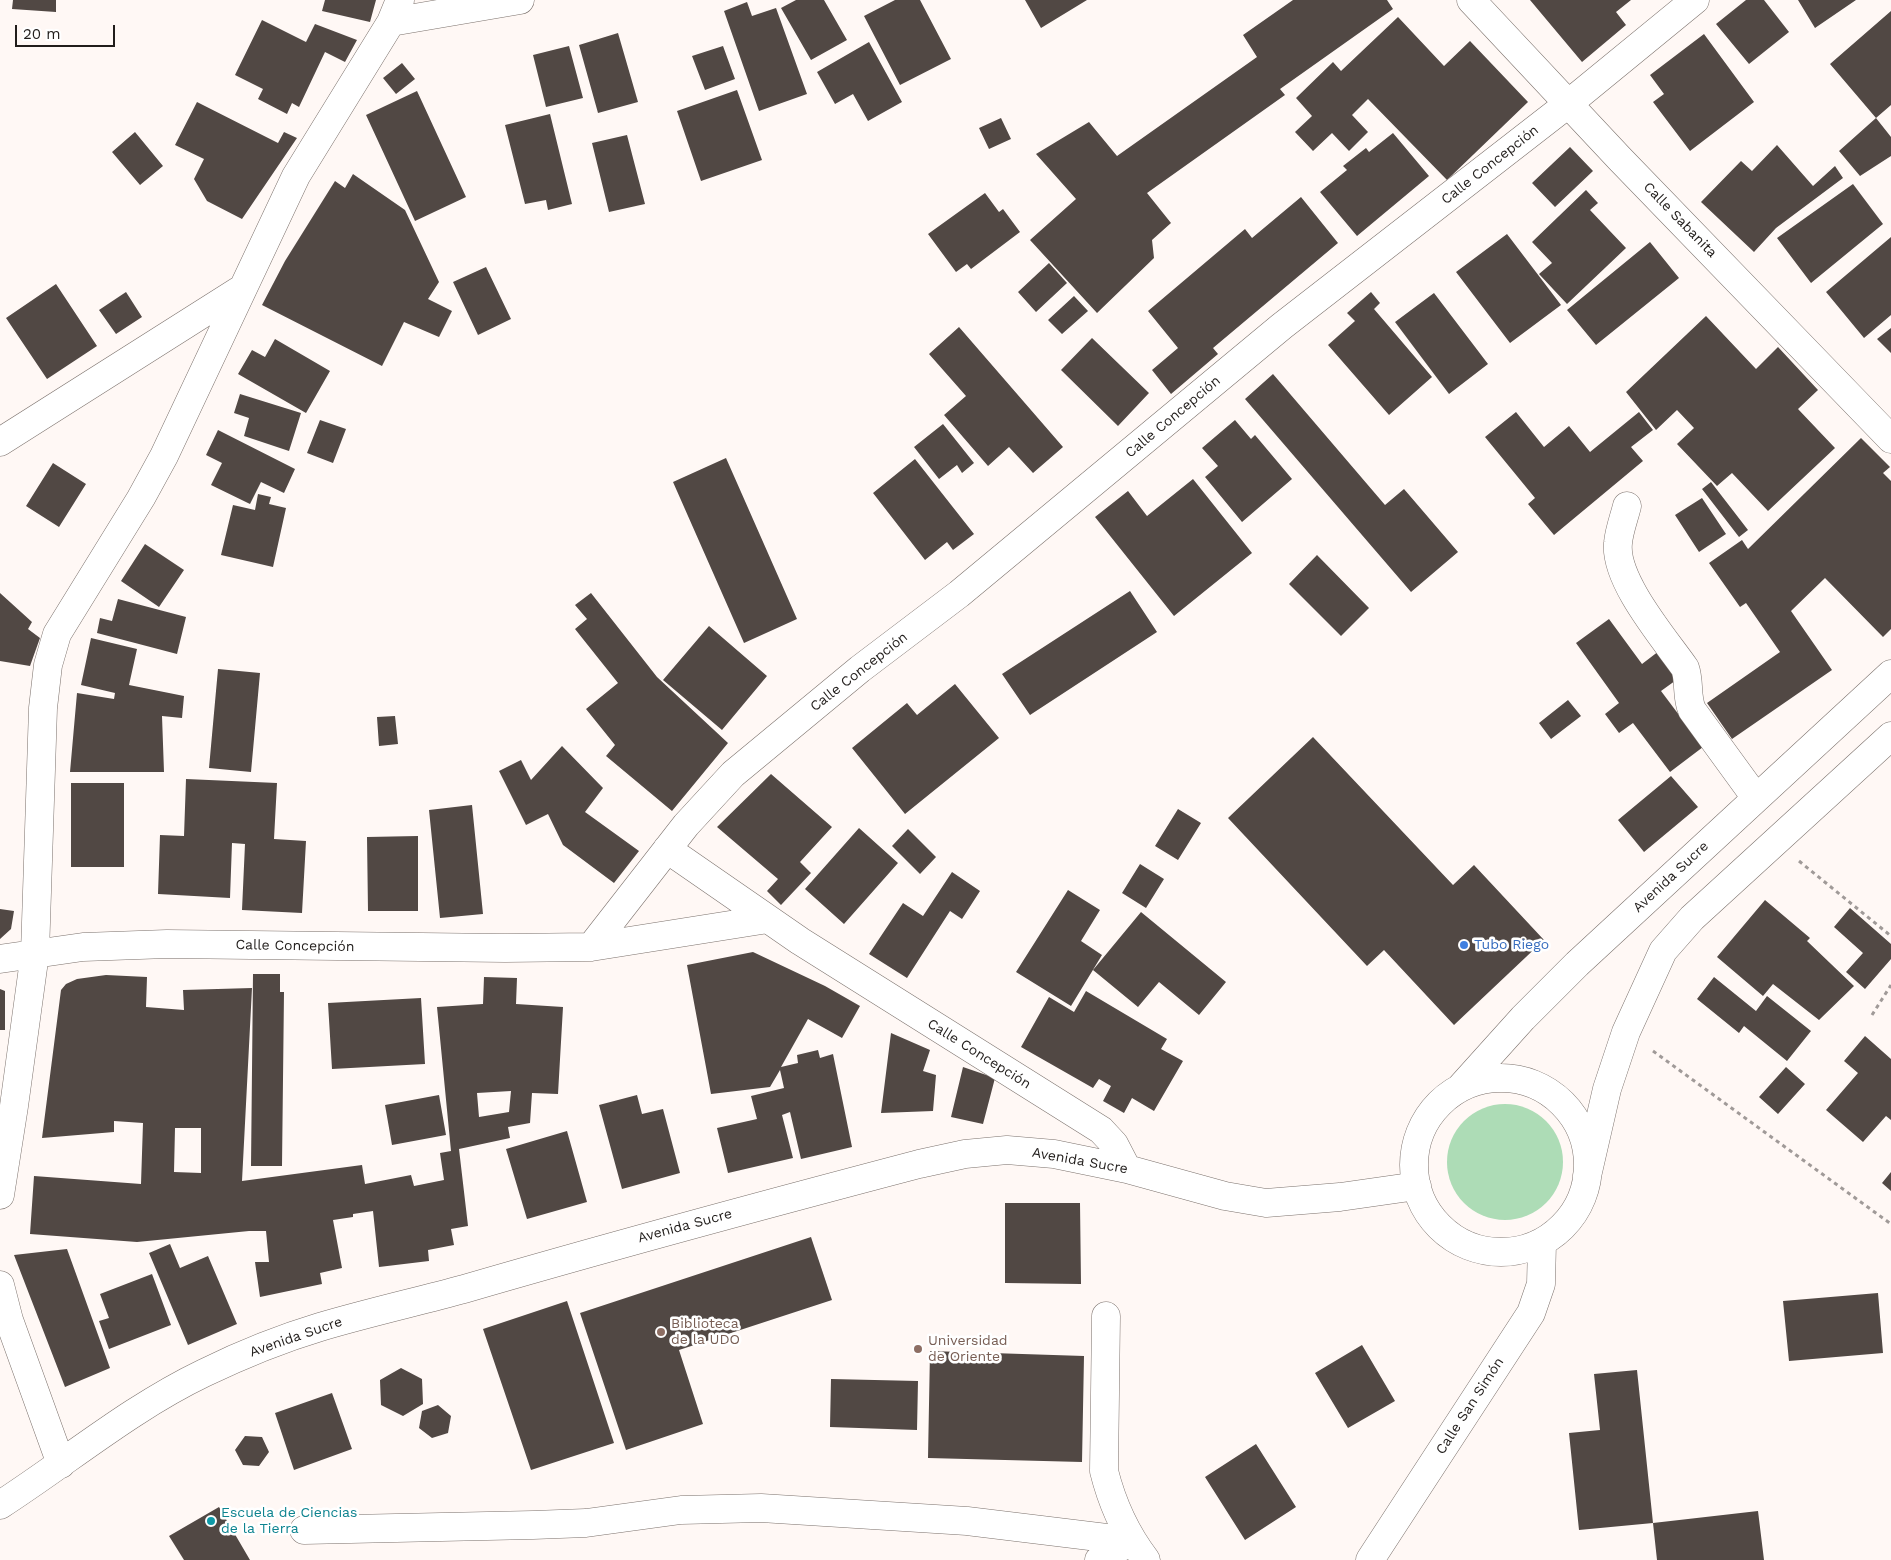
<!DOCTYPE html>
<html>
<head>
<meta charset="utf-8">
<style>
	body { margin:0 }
	#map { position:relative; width:1891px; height:1560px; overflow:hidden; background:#fff8f5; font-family:"Work Sans",sans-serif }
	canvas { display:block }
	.scale { position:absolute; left:15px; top:25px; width:100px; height:22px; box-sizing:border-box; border:2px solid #211d1b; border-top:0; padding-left:6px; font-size:15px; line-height:18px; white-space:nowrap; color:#211d1b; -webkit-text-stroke:4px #fff; paint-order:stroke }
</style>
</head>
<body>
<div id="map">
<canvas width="1891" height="1560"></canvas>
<div class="scale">20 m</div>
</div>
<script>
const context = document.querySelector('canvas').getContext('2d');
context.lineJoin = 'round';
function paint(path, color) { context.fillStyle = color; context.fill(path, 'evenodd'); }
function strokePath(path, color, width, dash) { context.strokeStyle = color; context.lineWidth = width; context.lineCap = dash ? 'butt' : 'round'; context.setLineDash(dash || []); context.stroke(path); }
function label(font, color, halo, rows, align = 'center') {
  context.font = font + ' "Work Sans",sans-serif'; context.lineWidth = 5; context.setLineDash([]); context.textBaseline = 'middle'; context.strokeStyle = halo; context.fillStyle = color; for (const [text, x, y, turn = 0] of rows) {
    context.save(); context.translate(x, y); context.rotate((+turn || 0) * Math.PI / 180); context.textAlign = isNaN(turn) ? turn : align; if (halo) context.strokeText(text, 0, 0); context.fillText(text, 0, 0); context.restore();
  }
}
const green = new Path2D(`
	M1447 1162a58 58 0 1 1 116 0a58 58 0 1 1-116 0Z`);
const building = new Path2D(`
	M13,0H56V12L12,9Z
	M325,0H376L370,22L322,11Z
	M796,0H824L847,40L811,60L781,8Z
	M895,0H920L951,59L900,85L864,16Z
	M1025,0H1087L1041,28Z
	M1293,0H1387L1393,9L1280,89L1285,95L1147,193L1171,223L1152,240L1154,258L1097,313L1030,240L1076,199L1036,154L1089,122L1117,156L1257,57L1243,35Z
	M1530,0H1631L1616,12L1626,25L1582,62Z
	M1746,0H1764L1789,32L1749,64L1716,24Z
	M1798,0H1856L1815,28Z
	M747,2L752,16L776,8L807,94L759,111L724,11Z
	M1891,11V105L1876,118L1830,64Z
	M1398,17L1444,66L1470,41L1528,102L1447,180L1368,99L1352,115L1368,132L1349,151L1332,133L1313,151L1295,132L1312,116L1296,98L1333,62L1341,71Z
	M262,20L306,42L315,24L357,40L345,62L325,52L299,107L292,103L287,114L258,99L263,89L235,75Z
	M618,33L638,102L598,113L579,45Z
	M1704,34L1754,102L1690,151L1653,102L1664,94L1650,75Z
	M869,42L902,102L868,121L853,94L835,104L817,72Z
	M569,46L583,98L546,107L533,55Z
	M723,46L735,79L705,90L692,56Z
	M402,63L415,79L396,94L383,78Z
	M737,90L762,160L701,181L677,111Z
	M417,91L466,197L415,221L366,115Z
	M197,102L278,143L284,132L297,138L242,219L207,201L194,179L204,159L175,145Z
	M550,114L572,204L548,210L546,200L525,204L505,125Z
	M1001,118L1011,139L989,149L979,128Z
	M1876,118L1891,137V156L1860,176L1839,151Z
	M135,132L163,166L140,185L112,152Z
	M1393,133L1429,176L1357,236L1320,192L1347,170L1343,166L1366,148L1369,152Z
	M627,135L645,204L609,212L592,143Z
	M1777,145L1813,186L1835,166L1843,178L1776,228L1754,252L1701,202L1741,161L1752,171Z
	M1570,147L1593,171L1555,207L1532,183Z
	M353,174L405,210L439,282L428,299L452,311L439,337L404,322L382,366L262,305L285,261L335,181L345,188Z
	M1853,184L1883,224L1811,283L1777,238Z
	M1586,190L1598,203L1590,210L1626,248L1567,304L1539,274L1552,263L1532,242Z
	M985,193L999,212L1003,209L1020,232L971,269L967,264L956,272L928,234Z
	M1301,197L1338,243L1213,348L1218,354L1171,394L1152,370L1178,348L1148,311L1245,229L1252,238Z
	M1507,234L1561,305L1510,343L1456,272Z
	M1891,237V315L1864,338L1826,292Z
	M1650,242L1679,278L1596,345L1567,310Z
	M1049,263L1067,283L1036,312L1018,292Z
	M486,267L511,319L478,335L453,282Z
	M56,284L97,346L47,379L6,318Z
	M126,292L142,317L116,334L99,310Z
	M1371,292L1380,303L1374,309L1432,377L1389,415L1328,345L1355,321L1347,313Z
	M1434,293L1488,364L1449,394L1395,322Z
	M1074,296L1088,311L1062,334L1048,320Z
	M1706,316L1756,369L1778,347L1818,390L1798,409L1835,448L1768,511L1732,473L1717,486L1677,444L1694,428L1677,410L1656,430L1626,392Z
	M959,327L1063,447L1033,473L1009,447L988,466L944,415L966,396L929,354Z
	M1891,328V353L1877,339Z
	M1092,338L1149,393L1118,426L1061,370Z
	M275,339L330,371L306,413L238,374L252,350L265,357Z
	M1273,374L1385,505L1404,489L1458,552L1411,592L1245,399Z
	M240,394L301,413L289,451L244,436L249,418L234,413Z
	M1516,412L1544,447L1569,426L1590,452L1639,412L1653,430L1631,447L1643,461L1554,535L1528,504L1535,498L1485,437Z
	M320,420L346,429L333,463L307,453Z
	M1235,420L1251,439L1255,435L1292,479L1242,522L1205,477L1218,466L1202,448Z
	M943,424L974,463L962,473L957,465L939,479L914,447Z
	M218,430L295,469L284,493L261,482L250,504L211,485L222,463L206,455Z
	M1861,438L1890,467L1883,473L1891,481V629L1883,637L1825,578L1791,611L1832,670L1732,739L1707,703L1780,652L1746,603L1740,607L1709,563L1742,540L1748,549Z
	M726,458L797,619L744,643L673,482Z
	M915,459L974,534L953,550L947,542L925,560L873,493Z
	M53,463L86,484L59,527L26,506Z
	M1193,479L1252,553L1174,616L1095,517L1128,491L1147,516Z
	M1711,482L1748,530L1739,537L1702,489Z
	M258,494L271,497L269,504L286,508L273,567L221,555L233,505L255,510Z
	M1702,498L1726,534L1699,552L1675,515Z
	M145,544L184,570L159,607L121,581Z
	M1317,555L1369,608L1341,636L1289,584Z
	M1130,591L1157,632L1030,715L1002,674Z
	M0,593L32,622L28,629L40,638L30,666L0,661Z
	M591,593L657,677L728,743L672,811L606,756L615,745L586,709L618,683L575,629L587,619L575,605Z
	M118,599L186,617L177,654L97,633L100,618L112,621Z
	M1609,619L1642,664L1659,651L1679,678L1661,691L1703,747L1670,772L1633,723L1619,733L1605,714L1619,703L1576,643Z
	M709,626L767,676L722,730L663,680Z
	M91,638L137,649L129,685L184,696L182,718L162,716L164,772H70L77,693L114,699L115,693L81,685Z
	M218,669L260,673L251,772L209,768Z
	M955,684L999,738L905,814L852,748L907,703L917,715Z
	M1568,700L1581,716L1551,739L1539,723Z
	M395,716L398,744L379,746L377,717Z
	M1313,737L1453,885L1474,865L1544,940L1454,1025L1384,950L1367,966L1228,818Z
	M562,746L603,788L585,812L639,851L614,883L563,845L548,814L526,825L499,771L521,760L531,780Z
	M771,774L832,827L800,862L811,873L781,905L767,891L778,879L717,827Z
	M1671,776L1698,807L1644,852L1618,820Z
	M186,779L277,783L274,839L306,841L302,913L242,910L245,844L232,843L230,898L158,894L160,835L184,836Z
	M71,783H124V867H71Z
	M472,805L483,914L440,918L429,810Z
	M1178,809L1201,823L1178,860L1155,846Z
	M859,828L898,863L844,924L805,889Z
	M908,829L936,857L920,874L892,846Z
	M418,836V911H368L367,837Z
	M1140,864L1164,879L1146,908L1122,893Z
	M952,872L980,891L962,919L950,911L907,978L869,954L903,903L923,916Z
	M1068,890L1100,910L1081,941L1102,955L1071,1006L1016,972Z
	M1765,900L1810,938L1807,941L1854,986L1819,1020L1773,984L1763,996L1717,957Z
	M1850,908L1891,944V959L1865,989L1846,972L1863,953L1834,927Z
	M0,909L14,911L11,929L0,939Z
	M1141,912L1226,982L1199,1015L1159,982L1138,1007L1093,970Z
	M753,952L825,986L860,1006L842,1038L808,1019L781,1067L798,1063L797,1055L818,1050L820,1058L833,1054L852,1147L801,1159L790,1112L782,1115L793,1158L728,1173L717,1128L757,1119L751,1096L784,1088L780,1070L770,1087L711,1094L687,965Z
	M253,974H280V992H284L282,1166H251Z
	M106,975L147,977L146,1007L184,1010L183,990L252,988L242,1181L362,1165L365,1184L411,1175L414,1186L444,1180L440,1153L451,1151L437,1007L483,1004L484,977L517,978L516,1004L563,1007L558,1094L532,1093L530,1123L508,1127L510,1138L459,1149L468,1226L451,1229L454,1245L428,1250L429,1261L379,1267L373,1211L353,1214V1217L333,1220L342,1268L320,1273L322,1284L260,1297L255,1262H269L266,1231H249L137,1242L30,1234L34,1176L141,1184L143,1123L114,1121V1132L42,1138L61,990L66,984L77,979ZM511,1091L509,1112L479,1117L477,1093ZM175,1128H201V1173L174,1172Z
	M1714,977L1756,1011L1767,996L1811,1031L1787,1061L1744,1026L1739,1033L1697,999Z
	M0,989L5,991V1030H0Z
	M1086,991L1167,1039L1161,1049L1183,1061L1154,1111L1132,1098L1124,1113L1103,1101L1111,1086L1099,1079L1093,1088L1021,1047L1049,997L1074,1012Z
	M421,998L425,1064L332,1069L328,1003Z
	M891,1033L930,1050L923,1071L936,1075L933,1111L881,1113Z
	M1865,1036L1891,1059V1120L1886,1116L1863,1142L1826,1110L1858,1073L1844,1061Z
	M963,1067L995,1078L983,1124L951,1117Z
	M1786,1067L1805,1084L1778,1114L1759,1097Z
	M439,1095L446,1135L392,1145L385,1105Z
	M637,1095L642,1114L663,1109L680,1173L622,1189L599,1105Z
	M567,1131L587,1202L527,1219L506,1149Z
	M1891,1172V1191L1882,1183Z
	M1005,1203H1080L1081,1284L1005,1283Z
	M811,1237L832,1300L679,1350L703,1424L626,1450L580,1313Z
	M170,1244L180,1268L208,1256L237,1324L188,1345L149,1253Z
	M67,1249L110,1368L65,1387L14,1255Z
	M152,1274L171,1325L109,1349L99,1321L109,1318L100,1294Z
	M1878,1293L1883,1353L1789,1361L1783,1301Z
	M567,1301L614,1443L531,1470L483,1329Z
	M1362,1345L1395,1401L1348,1428L1315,1373Z
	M930,1351L1084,1356L1082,1462L928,1458Z
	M401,1368L422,1379L423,1404L403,1416L381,1405L380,1380Z
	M1637,1370L1653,1523L1579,1530L1569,1433L1600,1430L1594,1374Z
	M831,1379L918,1381L917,1430L830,1427Z
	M332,1393L352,1449L294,1470L275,1413Z
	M438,1405L451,1416L448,1433L432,1438L419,1428L422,1411Z
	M245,1436L262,1437L269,1452L259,1466L243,1465L235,1450Z
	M1256,1444L1296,1507L1245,1540L1205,1477Z
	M219,1507L250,1560H184L169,1536Z
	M1758,1511L1764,1560H1657L1653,1523Z`);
const path = new Path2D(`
	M1799,861L1891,936
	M1872,1015L1891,985
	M1653,1051L1891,1224`);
const minor = new Path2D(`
	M1471,0L1620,159L1891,439
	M391,22L520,0
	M0,442L243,288
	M1627,506C1624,518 1619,531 1618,543C1614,580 1664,638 1685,668C1690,682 1686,696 1692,710L1756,798
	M667,849L800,941L1101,1130L1114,1144L1127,1169
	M591,947L686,825L733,774L860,669L959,594L1282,326L1568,104L1695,0
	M0,959L83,947L167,944L505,948L591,947L768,919
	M1414 1165a87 87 0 1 1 174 0a87 87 0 1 1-174 0Z
	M1460,1088L1523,1018L1577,964L1891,674
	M1587,1176L1607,1089L1626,1032L1663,951L1692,918L1891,736
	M0,1195L14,1106L35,953L43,708L48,665L57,634L141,498L164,456L296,176L391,22L400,0
	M0,1285L9,1320L61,1464
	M1106,1316L1104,1471C1112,1503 1126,1534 1146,1560
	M0,1505C68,1461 131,1408 204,1373C241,1355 280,1339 320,1327C367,1313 416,1302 464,1289C615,1245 767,1204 919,1164L965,1154L1007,1150L1054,1154L1127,1169L1225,1196L1266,1203L1340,1197L1417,1186
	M304,1530L533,1525L586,1523L681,1510L761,1508L967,1521L1131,1541
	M1099,1560L1131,1541
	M1370,1560L1531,1313L1541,1284L1542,1243`);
const markers = [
	[1464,945,5,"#3f7fe0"],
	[661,1332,5,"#8d6e63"],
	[918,1349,5,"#8d6e63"],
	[211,1521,5,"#0f9aa8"]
];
const streetNames = [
	["Calle Concepción",1490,165,-38],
	["Calle Sabanita",1680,220,46],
	["Calle Concepción",1173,417,-40],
	["Calle Concepción",859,672,-38],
	["Avenida Sucre",1671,877,-43],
	["Calle Concepción",295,946,1],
	["Calle Concepción",979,1054,32],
	["Avenida Sucre",1080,1161,10],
	["Avenida Sucre",685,1226,-15],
	["Avenida Sucre",296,1337,-19],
	["Calle San Simón",1470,1406,-57]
];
const shopNames = [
	["Tubo Riego",1474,945]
];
const educationNames = [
	["Biblioteca",671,1324],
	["de la UDO",671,1340],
	["Universidad",928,1341],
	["de Oriente",928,1357]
];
const cultureNames = [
	["Escuela de Ciencias",221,1513],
	["de la Tierra",221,1529]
];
paint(green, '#addcb6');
paint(building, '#514844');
strokePath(minor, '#7c726d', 29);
strokePath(path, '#a09a98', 3, [4, 4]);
strokePath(minor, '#fff', 28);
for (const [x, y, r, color] of markers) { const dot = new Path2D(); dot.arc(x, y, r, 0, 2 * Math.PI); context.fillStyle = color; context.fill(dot); strokePath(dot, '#fff', 2); }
label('14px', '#211d1b', '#fff', streetNames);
label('14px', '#366cbe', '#fff', shopNames, 'left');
label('14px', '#785e54', '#fff', educationNames, 'left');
label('14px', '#0d838f', '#fff', cultureNames, 'left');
</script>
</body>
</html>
